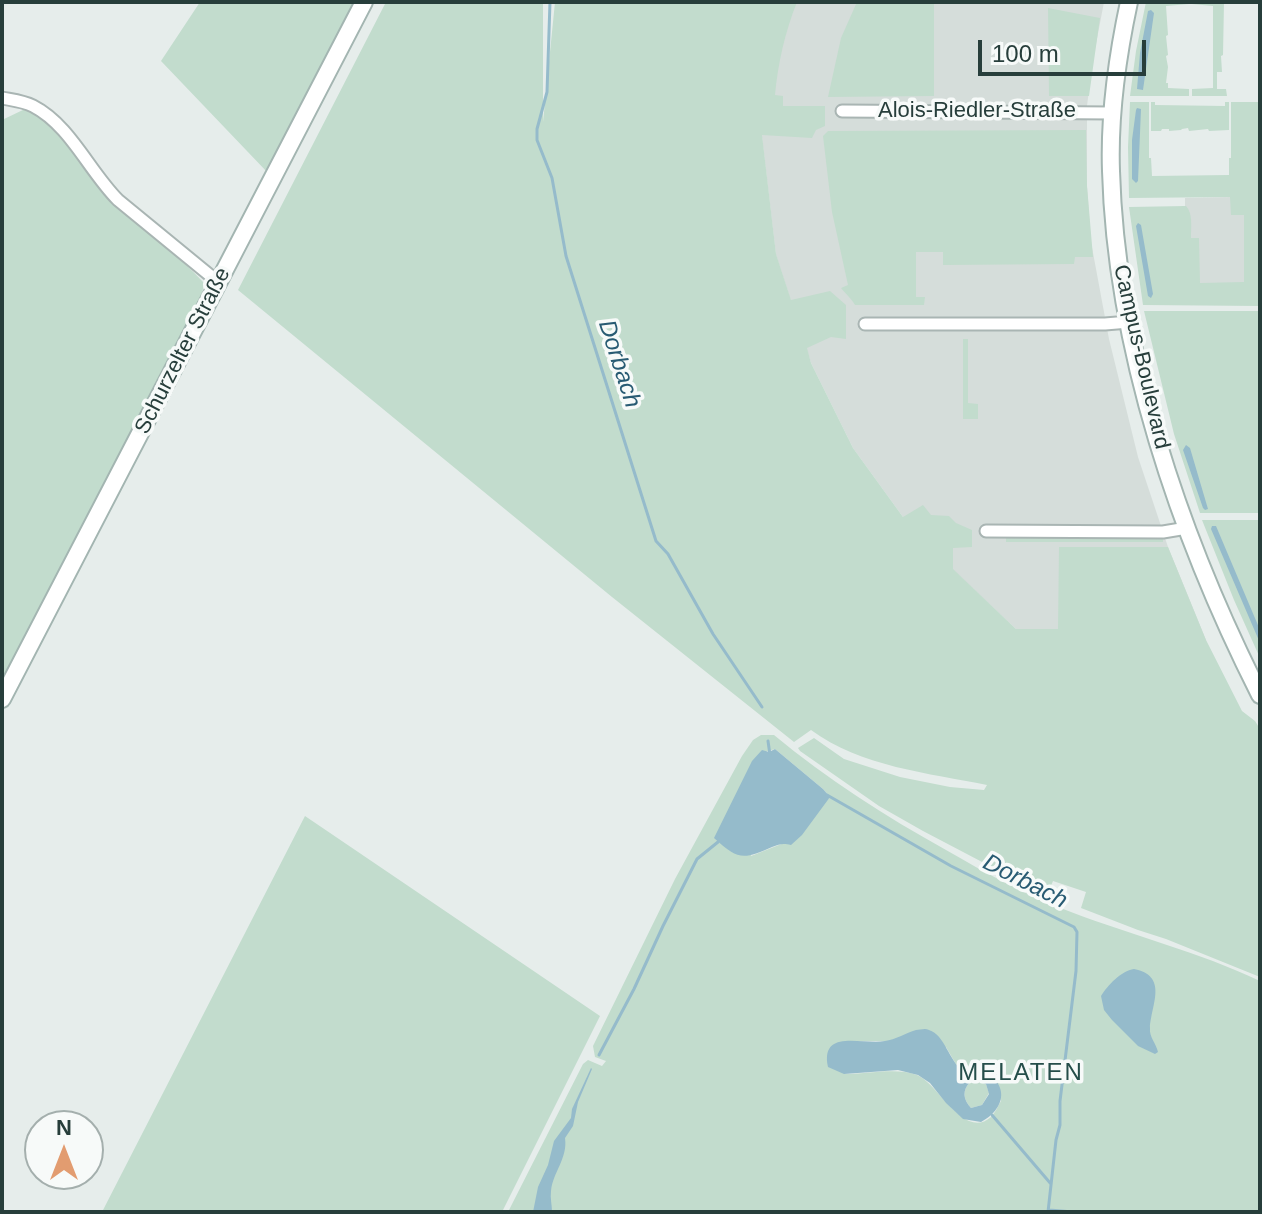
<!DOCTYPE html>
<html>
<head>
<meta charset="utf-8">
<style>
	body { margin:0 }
	#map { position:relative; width:1262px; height:1214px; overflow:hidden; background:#e6edeb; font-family:Helvetica,sans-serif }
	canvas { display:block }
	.frame { position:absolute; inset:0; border:4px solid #273e3b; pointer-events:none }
	.north { position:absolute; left:24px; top:1110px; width:80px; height:80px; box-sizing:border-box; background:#f7faf9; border:2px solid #a4afad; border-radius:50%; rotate:0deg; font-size:22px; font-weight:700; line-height:32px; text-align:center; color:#273e3b }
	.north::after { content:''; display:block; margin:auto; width:28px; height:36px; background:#e29c70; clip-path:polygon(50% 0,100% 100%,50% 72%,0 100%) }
	.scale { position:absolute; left:978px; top:40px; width:168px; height:36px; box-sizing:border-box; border:4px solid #273e3b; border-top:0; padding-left:10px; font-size:24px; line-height:28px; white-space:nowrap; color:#273e3b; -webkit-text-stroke:6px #f7faf9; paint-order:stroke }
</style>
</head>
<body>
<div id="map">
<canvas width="1262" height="1214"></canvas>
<div class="frame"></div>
<div class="north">N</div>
<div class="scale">100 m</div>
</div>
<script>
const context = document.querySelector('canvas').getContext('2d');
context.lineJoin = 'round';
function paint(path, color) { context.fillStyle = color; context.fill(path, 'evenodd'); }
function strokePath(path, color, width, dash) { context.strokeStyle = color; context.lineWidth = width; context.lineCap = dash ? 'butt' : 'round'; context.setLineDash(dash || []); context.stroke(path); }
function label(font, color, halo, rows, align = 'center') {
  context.font = font + ' Helvetica,sans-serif'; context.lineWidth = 7; context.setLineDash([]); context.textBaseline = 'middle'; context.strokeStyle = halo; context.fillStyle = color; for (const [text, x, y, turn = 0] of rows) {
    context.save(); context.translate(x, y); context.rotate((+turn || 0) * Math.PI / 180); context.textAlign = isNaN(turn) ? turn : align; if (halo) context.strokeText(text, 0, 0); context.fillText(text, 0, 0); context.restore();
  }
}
const built = new Path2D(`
	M786,2H1104L1092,65L1087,106V186L1091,242L1109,339L1138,457L1168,547L1206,640L1058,629H1016L953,570L903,517L853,448L811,363L776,255L761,129Z
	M1231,197L1244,215V283H1200L1182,206H1185V198Z`);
const green = new Path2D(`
	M200,2H354L268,173L161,61Z
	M386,2H543V122L555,2H797C785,32 778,63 775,95L783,96V106H825V126L816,130L812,138L762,135L776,254L791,300L830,291L846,305V339L831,337L807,348L811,363L853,448L903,517L923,505L931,515L949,516L956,523L972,530V547L953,548V569L1016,629H1058L1059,547H1168L1206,640L1242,711L1255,721L1260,729V977L1166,939L1138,930L1081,908L1086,892L1053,881L1047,896L923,831L879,806L800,751L798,748L814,738L844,759L900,777L950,787L984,790L987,785C929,773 861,767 811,730L794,742L612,597L238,290Z
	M857,2H934V96L828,97L841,38Z
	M1146,2H1189V4L1166,6L1168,35L1166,36L1168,55L1166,56L1168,67L1166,83H1168V88L1189,89V96H1130L1136,51Z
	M1192,2H1224L1223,55L1221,56L1222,72H1217V89H1226L1227,96H1192V89L1213,88V6L1192,4Z
	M1048,8L1100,18L1089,96H1049Z
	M1130,102H1149V158H1151L1152,176L1229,175V158H1231V102H1260V306L1143,305L1129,207L1186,206C1193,213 1191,227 1191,238H1199L1200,283L1244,282V215H1231L1230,197L1129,198L1128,147Z
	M1151,102H1155V105L1225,106V102H1229V130L1209,131L1208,129L1189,131L1188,128L1182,129L1181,130L1169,131V129H1162L1161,131H1151Z
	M25,109C71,129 83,173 117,206C145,233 178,254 204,283L201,300L160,374L96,506L2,689V120Z
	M1086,130L1087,186L1093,257H1075L1074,264L943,265V252H916V297H925L924,305H855C851,298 846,294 841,288L848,285L832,212L823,136L828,131Z
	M1144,311H1260V513H1200L1174,434Z
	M963,339H968V403L978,404V419H963Z
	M1202,520H1260V658L1234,600Z
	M1006,538H1163V542H1006Z
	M761,735H774C827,779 885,816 946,850C986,873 1027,896 1071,912C1134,936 1199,952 1260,981V1212H508L583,1064L588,1060L602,1066L606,1061L595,1057L593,1046L675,879L742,756L753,740ZM775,749L823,789L830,797L784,843L751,856L765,752ZM852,1041H886L946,1047L957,1066L963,1071L974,1070L988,1074L1001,1101C998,1106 995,1113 991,1117C964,1141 938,1083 917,1075C897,1067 866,1074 844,1074Z
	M305,816L600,1016L502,1212H102Z
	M978,1081L986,1084L989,1093L982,1105L971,1108C963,1099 962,1091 970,1082Z`);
const water = new Path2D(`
	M1151,10L1154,13L1143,90L1137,89L1140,53L1148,11Z
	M1137,108L1141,109L1138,181L1136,183L1132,179V140L1136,110Z
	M1138,223L1141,225L1153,294L1151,298L1148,296L1136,226Z
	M1186,445L1190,448L1208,509L1205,510L1203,508L1183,450Z
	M1212,526H1216L1260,630V643L1211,529Z
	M775,749L823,789L830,797L802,835L791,845C783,843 780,844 772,847C743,860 738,860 714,838L752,761L762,750L769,752Z
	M1134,969C1169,976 1151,1005 1150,1028C1149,1037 1156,1043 1158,1052L1155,1054L1138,1046L1112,1020L1104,1010L1101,996C1108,985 1121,971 1134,969Z
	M916,1030C920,1030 925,1028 929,1030C945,1035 949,1061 963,1071C1003,1067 1016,1103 981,1122L963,1119L946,1103L930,1083L918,1075L898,1070L844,1074L828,1067C820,1028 862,1045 885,1041C895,1040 906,1033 916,1030ZM978,1081L986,1084L989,1094L982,1105L971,1108C963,1099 962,1091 970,1082Z
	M591,1068L592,1069L578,1102L573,1126L565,1138C568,1158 553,1172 551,1191C550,1198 552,1205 552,1212H533L538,1187L548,1165L554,1141L571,1118L572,1109Z`);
const stream = new Path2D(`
	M550,2L547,92L537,129V140L552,178L566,256L656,541L668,554L713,634L762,707
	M768,741L770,755
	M827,795L951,866L1074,927L1077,932L1076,971L1060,1101V1125L1056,1140L1048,1212
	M599,1055L634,989L663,926L697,859L718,842
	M992,1115L1051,1184
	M1049,1210L1073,1212`);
const street = new Path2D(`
	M2,98C12,100 23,101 33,106C70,125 89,171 118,200L218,282
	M842,111L1112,113
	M865,324H1105L1129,322
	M986,531L1163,532L1187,528`);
const secondary = new Path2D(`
	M1129,2C1117,58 1109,114 1111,171C1116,349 1180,537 1260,695
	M2,699L364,2`);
const streetNames = [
	["Alois-Riedler-Straße",977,111],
	["Schurzelter Straße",183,351,-63],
	["Campus-Boulevard",1141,357,77]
];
const waterNames = [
	["Dorbach",619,364,72],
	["Dorbach",1025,882,27]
];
const neighbourhoodNames = [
	["MELATEN",1021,1073]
];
paint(built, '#d5ddda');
paint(green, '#c2dccd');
paint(water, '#95bbcb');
strokePath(stream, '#95bbcb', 3);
strokePath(street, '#a9b5b3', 15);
strokePath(secondary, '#a3b5b1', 20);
strokePath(street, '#fff', 11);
strokePath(secondary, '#fff', 16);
label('22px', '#273e3b', '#f7faf9', streetNames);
label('italic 24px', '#285b73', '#f7faf9', waterNames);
context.letterSpacing = '2px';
label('24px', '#254e4a', '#f7faf9', neighbourhoodNames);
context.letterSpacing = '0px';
</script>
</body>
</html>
